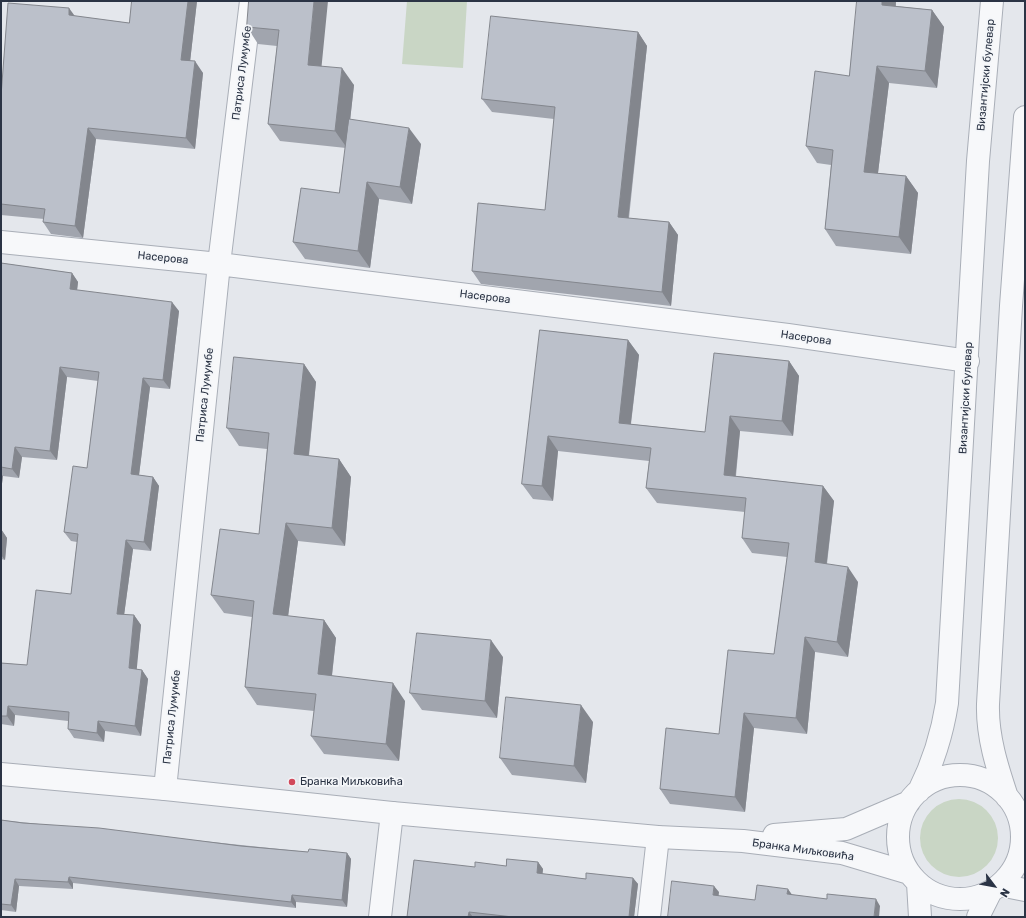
<!DOCTYPE html>
<html>
<head>
<meta charset="utf-8">
<style>
	body { margin:0 }
	#map { position:relative; width:1026px; height:918px; overflow:hidden; background:#e4e7ec; font-family:Rubik,sans-serif }
	canvas { display:block }
	.frame { position:absolute; inset:0; border:2px solid #2b3445; pointer-events:none }
	.north { position:absolute; left:974px; top:866px; width:40px; height:40px; -webkit-text-stroke:3px #f4f6f9; paint-order:stroke; rotate:122deg; font-size:11px; font-weight:700; line-height:16px; text-align:center; color:#2b3445 }
	.north::after { content:''; display:block; margin:auto; width:14px; height:18px; background:#2b3445; clip-path:polygon(50% 0,100% 100%,50% 72%,0 100%) }
</style>
</head>
<body>
<div id="map">
<canvas width="1026" height="918"></canvas>
<div class="frame"></div>
<div class="north">N</div>
</div>
<script>
const context = document.querySelector('canvas').getContext('2d');
context.lineJoin = 'round';
function paint(path, color) { context.fillStyle = color; context.fill(path, 'evenodd'); }
function strokePath(path, color, width, dash) { context.strokeStyle = color; context.lineWidth = width; context.lineCap = dash ? 'butt' : 'round'; context.setLineDash(dash || []); context.stroke(path); }
function label(font, color, halo, rows, align = 'center') {
  context.font = font + ' Rubik,sans-serif'; context.lineWidth = 3.5; context.setLineDash([]); context.textBaseline = 'middle'; context.strokeStyle = halo; context.fillStyle = color; for (const [text, x, y, turn = 0] of rows) {
    context.save(); context.translate(x, y); context.rotate((+turn || 0) * Math.PI / 180); context.textAlign = isNaN(turn) ? turn : align; if (halo) context.strokeText(text, 0, 0); context.fillText(text, 0, 0); context.restore();
  }
}
const green = new Path2D(`
	M407,1H467L463,68L402,64Z
	M920 838a39 39 0 1 1 78 0a39 39 0 1 1-78 0Z`);
const minor = new Path2D(`
	M1,242L219,264L788,335L968,361
	M165,789L219,264L251,1
	M380,917L392,813
	M649,917L658,837`);
const tertiary = new Path2D(`
	M1,774L165,789L392,813L658,837L743,841L842,853L909,873
	M898 837a62 62 0 1 1 124 0a62 62 0 1 1-124 0Z
	M919,791C933,763 942,735 947,703L978,161L992,1
	M1007,797C997,767 987,736 988,704L1011,306L1025,117
	M774,835L846,829L909,802
	M918,883L920,917
	M1000,885L1025,890
	M978,917L991,891`);
const wall = new Path2D(`
	M197,1L190,61L203,73L195,149L96,139L83,238L51,234L43,222L44,219L1,215V96L75,16L129,23Z
	M249,1L321,66L354,85L350,120L421,144L412,204L379,199L370,268L305,259L293,242L339,193L346,148L280,141L268,124L277,46L258,44L247,27Z
	M896,1V6L932,10L944,27L937,88L889,83L878,173L906,176L918,193L911,254L836,246L825,229L831,165L817,163L806,146L849,76Z
	M638,32L647,46L629,218L669,222L678,235L671,306L481,284L472,271L545,210L554,119L492,112L482,99Z
	M1,263L72,273L78,282L77,290L179,311L170,389L150,387L139,475L153,477L159,486L151,551L133,549L124,615H134L141,625L136,669L142,670L148,679L141,736L105,731L104,742L74,738L68,729V721L15,715L14,726L1,724V663L27,665L71,594L77,542L71,541L64,532L87,468L98,381L67,377L57,460L22,457L19,478L3,476L1,491Z
	M540,330L628,340L639,355L631,424L705,432L789,361L799,376L793,436L740,431L736,476L823,486L834,501L827,564L858,582L848,657L815,652L807,734L754,728L745,812L670,804L660,789L719,734L774,654L787,557L752,553L742,538L745,512L657,503L646,488L649,461L558,451L553,501L533,499L522,484Z
	M304,364L316,382L309,456L339,459L351,477L345,546L298,541L288,616L324,620L336,638L332,676L405,701L399,761L324,754L311,736L314,711L257,705L245,687L252,617L224,613L211,595L259,534L267,449L239,446L227,428Z
	M1,529L7,538L5,560L1,559Z
	M503,657L497,718L422,710L410,693Z
	M593,722L586,783L512,775L500,758Z
	M1,820L308,852L347,853L351,859L347,907L296,902V908L73,883V889L19,886L16,912L1,910Z
	M538,862L543,869L542,874L586,879L633,878L638,884L634,917H407L475,867L506,866Z`);
const shadedWall = new Path2D(`
	M188,1H197L189,71L181,60Z
	M314,1H328L320,82L308,65Z
	M882,1H896L894,22L882,5Z
	M69,8L77,19L69,15Z
	M932,10L944,27L937,88L925,71Z
	M638,32L647,46L627,230L618,217Z
	M195,61L203,73L195,149L186,138Z
	M877,66L889,83L876,189L864,172Z
	M342,68L354,85L347,148L335,131Z
	M88,128L96,139L83,238L75,226Z
	M409,128L421,144L412,204L400,187Z
	M906,176L918,193L911,254L899,237Z
	M367,182L379,199L370,268L358,251Z
	M669,222L678,235L671,306L662,292Z
	M72,273L78,282L76,299L70,289Z
	M172,302L179,311L170,389L163,380Z
	M628,340L639,355L629,438L619,423Z
	M789,361L799,376L793,436L782,421Z
	M304,364L316,382L307,472L294,454Z
	M60,367L67,377L57,460L50,451Z
	M143,378L150,387L138,483L131,474Z
	M730,416L740,431L734,490L724,475Z
	M548,436L558,451L553,501L542,486Z
	M15,447L22,457L19,478L12,469Z
	M339,459L351,477L345,546L332,528Z
	M1,474L3,476L1,491Z
	M153,477L159,486L151,551L144,542Z
	M823,486L834,501L825,577L815,562Z
	M286,523L298,541L286,632L273,614Z
	M1,529L7,538L5,560L1,555Z
	M126,540L133,549L123,623L117,614Z
	M848,567L858,582L848,657L837,642Z
	M134,615L141,625L136,677L129,668Z
	M324,620L336,638L330,692L318,674Z
	M805,637L815,652L807,734L796,718Z
	M491,640L503,657L497,718L485,701Z
	M142,670L148,679L141,736L135,726Z
	M393,683L405,701L399,761L386,744Z
	M581,705L593,722L586,783L574,766Z
	M8,706L15,715L14,726L7,716Z
	M744,713L754,728L745,812L735,797Z
	M98,721L105,731L104,742L97,733Z
	M347,853L351,859L347,907L342,900Z
	M538,862L543,869L542,880L537,873Z
	M69,877L73,883V889L68,882Z
	M633,878L638,884L634,917H629Z
	M15,879L19,886L16,912L11,905Z
	M714,886L719,892L718,902L713,895Z
	M788,889L793,896L787,894Z
	M292,895L296,902V908L291,902Z
	M876,899L880,906L879,917H874Z
	M469,912L473,917H468Z`);
const building = new Path2D(`
	M132,1H188L181,60L195,61L186,138L88,128L75,226L43,222L45,209L1,204V96L8,3L69,8V15L129,23Z
	M249,1H314L308,65L342,68L335,131L268,124L279,30L247,27Z
	M857,1H882V5L932,10L925,71L877,66L864,172L906,176L899,237L825,229L833,150L806,146L815,71L849,76Z
	M491,16L638,32L618,217L669,222L662,292L472,271L478,203L545,210L555,107L482,99Z
	M349,119L409,128L400,187L367,182L358,251L293,242L301,188L339,193Z
	M1,263L72,273L70,289L172,302L163,380L143,378L131,474L153,477L144,542L126,540L117,614L134,615L129,668L142,670L135,726L98,721L97,733L68,729L69,712L8,706L7,716H1V663L27,665L36,590L71,594L78,534L64,532L73,466L87,468L99,372L60,367L50,451L15,447L12,469L1,467Z
	M540,330L628,340L619,423L705,432L714,353L789,361L782,421L730,416L724,475L823,486L815,562L848,567L837,642L805,637L796,718L744,713L735,797L660,789L666,728L719,734L728,650L774,654L789,543L742,538L746,498L646,488L651,448L548,436L542,486L522,484Z
	M234,357L304,364L294,454L339,459L332,528L286,523L273,614L324,620L318,674L393,683L386,744L311,736L316,694L245,687L254,601L211,595L220,529L259,534L269,433L227,428Z
	M417,633L491,640L485,701L410,693Z
	M506,697L581,705L574,766L500,758Z
	M1,820L23,823L99,828L241,846L308,852L309,849L347,853L342,900L292,895L291,902L69,877L68,882L15,879L11,905L1,904Z
	M507,859L538,862L537,873L586,879V873L633,878L629,917H513L469,912L468,917H407L414,860L475,867V862L506,866Z
	M672,881L714,886L713,895L755,900L757,885L788,889L787,894L827,899V894L876,899L874,917H668Z`);
const markers = [
	[292,782,4,"#d1495b"]
];
const streetNames = [
	["Патриса Лумумбе",242,73,-83],
	["Византијски булевар",986,75,-85],
	["Насерова",163,258,6],
	["Насерова",485,297,7],
	["Насерова",806,338,8],
	["Патриса Лумумбе",205,395,-84],
	["Византијски булевар",966,398,-87],
	["Патриса Лумумбе",172,717,-84],
	["Бранка Миљковића",803,850,8]
];
const poiNames = [
	["Бранка Миљковића",300,782]
];
paint(green, '#c9d6c5');
strokePath(minor, '#a9aeb7', 24);
strokePath(tertiary, '#a9aeb7', 24);
strokePath(minor, '#f7f8fa', 22);
strokePath(tertiary, '#f7f8fa', 22);
paint(wall, '#a1a5ae');
paint(shadedWall, '#83868d');
paint(building, '#bbc0ca');
strokePath(building, '#83868d', 1);
for (const [x, y, r, color] of markers) { const dot = new Path2D(); dot.arc(x, y, r, 0, 2 * Math.PI); context.fillStyle = color; context.fill(dot); strokePath(dot, '#f4f6f9', 1.5); }
label('11px', '#2b3445', '#f4f6f9', streetNames);
label('11px', '#2b3445', '#f4f6f9', poiNames, 'left');
</script>
</body>
</html>
